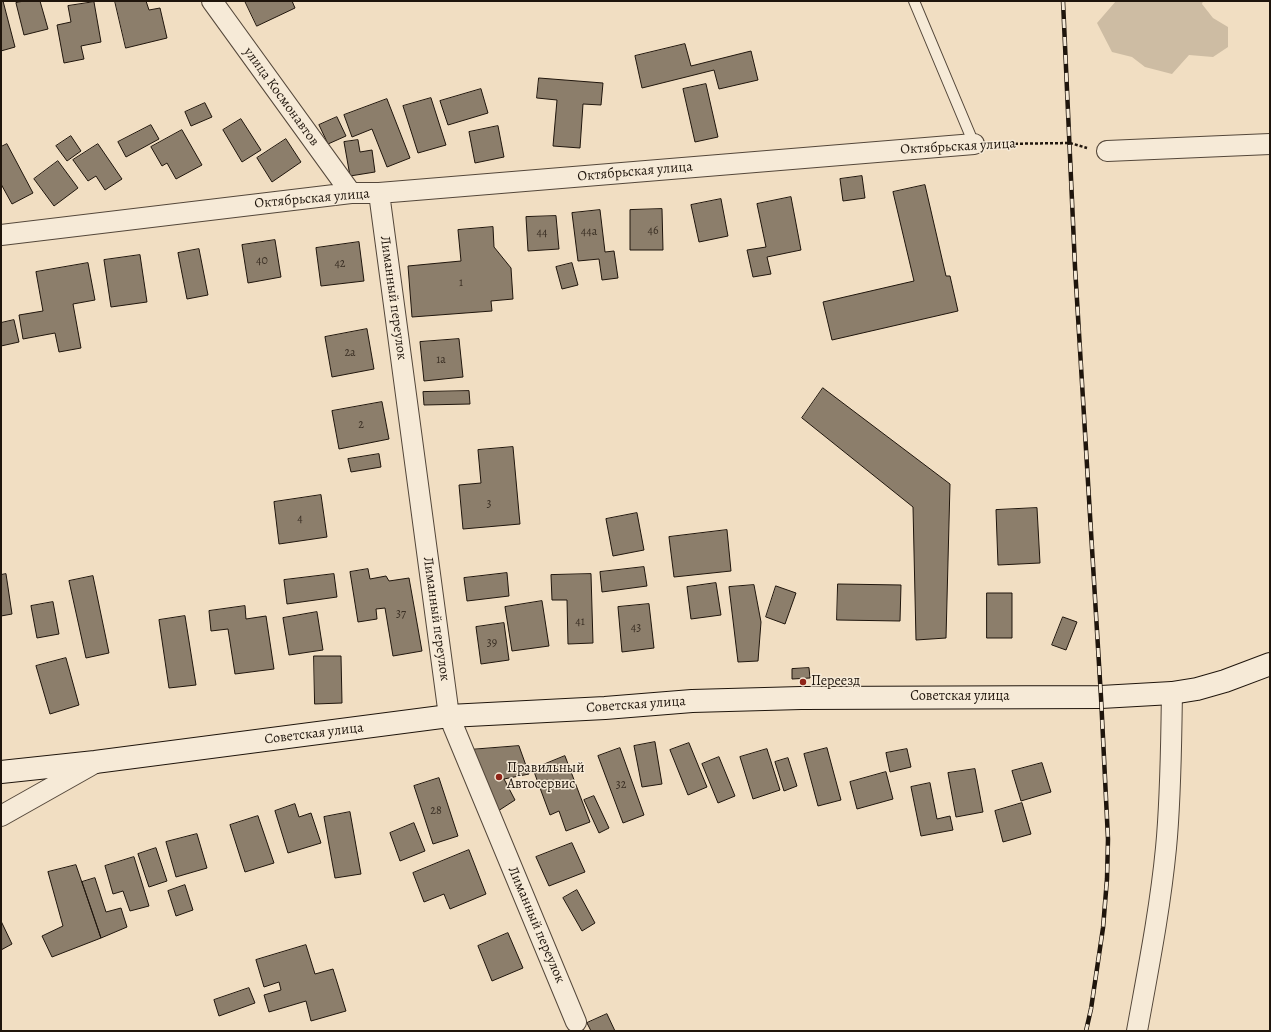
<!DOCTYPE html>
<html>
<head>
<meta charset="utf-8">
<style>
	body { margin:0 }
	#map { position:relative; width:1271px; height:1032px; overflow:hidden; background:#f1dec2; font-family:Alegreya,serif }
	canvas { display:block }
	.frame { position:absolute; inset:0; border:2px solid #1f150c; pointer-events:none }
</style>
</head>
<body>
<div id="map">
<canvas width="1271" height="1032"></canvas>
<div class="frame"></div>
</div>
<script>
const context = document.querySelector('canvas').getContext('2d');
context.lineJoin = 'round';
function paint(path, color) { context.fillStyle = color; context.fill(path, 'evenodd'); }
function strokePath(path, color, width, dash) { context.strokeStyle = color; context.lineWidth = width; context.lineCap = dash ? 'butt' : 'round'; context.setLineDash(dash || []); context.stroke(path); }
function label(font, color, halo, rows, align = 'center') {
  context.font = font + ' Alegreya,serif'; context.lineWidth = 3; context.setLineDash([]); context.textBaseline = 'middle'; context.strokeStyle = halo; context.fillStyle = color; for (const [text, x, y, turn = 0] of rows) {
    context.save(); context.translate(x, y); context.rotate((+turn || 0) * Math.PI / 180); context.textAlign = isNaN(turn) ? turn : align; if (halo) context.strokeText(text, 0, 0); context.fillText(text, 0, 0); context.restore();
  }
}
const green = new Path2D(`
	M1116,1H1203L1202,4L1213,18L1228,27V47L1213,57L1189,55L1172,74L1145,67L1132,57L1112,52L1097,23Z`);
const building = new Path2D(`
	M1,1H3L15,47L1,51Z
	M24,1H40L48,29L24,35L16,3Z
	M115,1H146L149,10L160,8L167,38L126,48Z
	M245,1H292L295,8L257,26Z
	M94,2L101,42L81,46L84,59L64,63L57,25L71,22L68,6Z
	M685,44L691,66L751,51L758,80L719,89L714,70L642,88L635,56Z
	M539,78L603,83L601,105L583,104L580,148L553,146L557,100L537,98Z
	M706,84L718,137L695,142L683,89Z
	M481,89L488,113L448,125L440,101Z
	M431,98L446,145L418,153L403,106Z
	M387,99L410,158L387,167L372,129L352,137L344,115Z
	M205,103L212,117L191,126L185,112Z
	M337,117L346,136L328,144L319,125Z
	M241,119L261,150L242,162L223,130Z
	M151,125L159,139L126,157L118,142Z
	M498,126L504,157L475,163L469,132Z
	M182,130L202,165L176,179L167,163L162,166L151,147Z
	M71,136L81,151L67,161L56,146Z
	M286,139L301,162L272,182L257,158Z
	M358,140L360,152L372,150L375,172L350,176L344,142Z
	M7,144L33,193L12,204L1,184V147Z
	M98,144L122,179L105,190L96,176L88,181L73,160Z
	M58,161L78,188L54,206L34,179Z
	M862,176L865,198L843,201L840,179Z
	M925,185L946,276H950L958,311L832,340L823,302L914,281L893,192Z
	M791,197L801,250L767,257L771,274L753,277L747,250L766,247L757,204Z
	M721,199L728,236L699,242L691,205Z
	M662,209L663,250H630V210Z
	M600,210L605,252L614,251L618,278L602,280L599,259L578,261L572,213Z
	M556,216L559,249L528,251L526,217Z
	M493,227L494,247L511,268L513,299L491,301L492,311L412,317L408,266L461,261L458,230Z
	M275,240L281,277L248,283L242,245Z
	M359,242L364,281L321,286L316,248Z
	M199,249L208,295L187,299L178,253Z
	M140,255L147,302L111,307L104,260Z
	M88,263L95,300L73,304L81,348L59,352L55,333L23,339L19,315L43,311L36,272Z
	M572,263L578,285L562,289L556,267Z
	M14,320L19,342L1,346V323Z
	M367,329L374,369L332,377L325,337Z
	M459,339L463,377L424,381L420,342Z
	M823,388L950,484L946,638L916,640L913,507L802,418Z
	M469,391L470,404L424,405L423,392Z
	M382,402L389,439L339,449L332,411Z
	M513,447L520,524L463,529L459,485L481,483L478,450Z
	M379,454L381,467L351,472L348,459Z
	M321,495L327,537L279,544L274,502Z
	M1037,508L1040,563L998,565L996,510Z
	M637,513L644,550L613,556L606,519Z
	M727,530L731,571L674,577L669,537Z
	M644,567L647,586L602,592L600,572Z
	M368,569L370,579L386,576L389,581L409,578L422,651L393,656L385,608L376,609L377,619L358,622L350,572Z
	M507,573L509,596L467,601L464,578Z
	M6,574L12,614L1,616V575Z
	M334,574L337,597L287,604L284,580Z
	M591,574L593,643L568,644L567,600H552L551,575Z
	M93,576L109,653L86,658L69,581Z
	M716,583L721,615L691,619L687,587Z
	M838,584L901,585L900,621L837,620Z
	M754,585L761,622L758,661L738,662L729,587Z
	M776,586L796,593L785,624L766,617Z
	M987,593H1012V638H987Z
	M542,601L549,646L512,651L505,607Z
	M53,602L59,634L37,638L31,606Z
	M649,604L654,648L622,652L618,607Z
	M245,606L246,619L266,616L274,669L235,674L228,629L211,631L209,611Z
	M317,612L323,650L289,655L283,618Z
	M185,616L196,685L169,688L159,620Z
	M1063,617L1077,622L1066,650L1052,645Z
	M504,623L509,660L481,664L476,627Z
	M314,656H341L342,703L315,704Z
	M66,658L79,705L50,714L36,666Z
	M809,668L810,678L792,679V669Z
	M655,742L662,784L642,787L634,746Z
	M689,743L707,787L688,795L670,750Z
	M519,746L529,774L504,779L515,800L498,811L468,750Z
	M620,748L644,815L623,823L598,756Z
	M827,748L841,800L818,806L804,754Z
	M767,749L780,790L753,799L740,757Z
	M907,749L911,767L890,772L886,753Z
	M565,756L590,822L566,831L559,811L550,815L533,769Z
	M719,757L735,796L718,803L702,764Z
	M788,758L797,786L784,791L775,762Z
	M1042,763L1051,792L1021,801L1012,771Z
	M975,769L983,812L956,817L948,773Z
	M886,772L893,799L857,809L850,782Z
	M439,778L458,836L433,844L414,786Z
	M930,783L937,819L950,816L953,830L921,836L911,787Z
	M594,796L609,828L599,833L584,800Z
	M1022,803L1031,834L1003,842L995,811Z
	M295,804L299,817L311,813L321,843L288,853L275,811Z
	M350,812L361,874L335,878L324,817Z
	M258,816L274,863L245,872L230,825Z
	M414,823L425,851L400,861L390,833Z
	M197,834L207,868L176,877L166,842Z
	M572,843L585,872L549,886L536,857Z
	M156,848L167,881L149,887L138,854Z
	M469,850L486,894L450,909L444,894L424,902L413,873Z
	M134,857L149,906L130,911L123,891L113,894L105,866Z
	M76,865L101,938L52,957L42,936L63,926L48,872Z
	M95,878L106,912L121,908L127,927L101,938L82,882Z
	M185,885L193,910L176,916L168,891Z
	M577,890L595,923L582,931L563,898Z
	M1,921L12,944L1,950Z
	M508,933L523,968L492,981L478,946Z
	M306,945L315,974L333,969L346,1011L311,1021L306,1001L269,1012L264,995L281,990L279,982L264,987L256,960Z
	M249,988L255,1003L219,1016L214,1000Z
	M607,1014L615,1031H591L587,1023Z`);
const path = new Path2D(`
	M995,144L1070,143L1087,148`);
const lane = new Path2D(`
	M914,1L974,144`);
const street = new Path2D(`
	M212,1L351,193
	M1107,151L1270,144
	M379,193L449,716L576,1022
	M1,235L351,193H379L974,144
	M1,816L95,763
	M1137,1031C1148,970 1160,910 1166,848C1171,797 1171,745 1172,693`);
const secondary = new Path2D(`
	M1,772L95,762L449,716L605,708L692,701L801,698L1101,697L1172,693L1197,689L1225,681L1270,664`);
const rail = new Path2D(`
	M1063,1L1075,267L1101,697L1108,839L1107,879L1103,928L1091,1009L1086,1031`);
const markers = [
	[803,682,4,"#8f2418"],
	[499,777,4,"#8f2418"]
];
const numberNames = [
	["46",653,231],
	["44а",589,232],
	["44",542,233],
	["40",262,261],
	["42",340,264],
	["1",461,283],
	["2а",350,353],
	["1а",441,360],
	["2",361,425],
	["3",489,504],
	["4",300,519],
	["37",401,614],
	["41",580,622],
	["43",636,628],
	["39",492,643],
	["32",621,785],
	["28",436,811]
];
const streetNames = [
	["улица Космонавтов",281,97,54],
	["Октябрьская улица",958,147,-3],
	["Октябрьская улица",635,172,-5],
	["Октябрьская улица",312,199,-5],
	["Лиманный переулок",393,298,82],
	["Лиманный переулок",436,619,82],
	["Советская улица",960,697],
	["Советская улица",636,705,-4],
	["Советская улица",314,734,-7],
	["Лиманный переулок",536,925,67]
];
const poiNames = [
	["Переезд",811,682],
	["Правильный",507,769],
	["Автосервис",507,785]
];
paint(green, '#cdbca3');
paint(building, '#8c7e6b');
strokePath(building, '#1f150c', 1);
strokePath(lane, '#54473a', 12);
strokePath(street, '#54473a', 22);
strokePath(secondary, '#1f150c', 24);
strokePath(path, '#1f150c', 2.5, [3, 2]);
strokePath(lane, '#f6ead7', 10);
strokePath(street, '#f6ead7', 20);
strokePath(secondary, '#f6ead7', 22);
strokePath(rail, '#1f150c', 4.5);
strokePath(rail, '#f6ead7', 3, [9]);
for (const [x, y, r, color] of markers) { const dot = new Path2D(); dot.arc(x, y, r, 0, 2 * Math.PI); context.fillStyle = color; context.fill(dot); strokePath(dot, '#f6ead7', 1.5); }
label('12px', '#3a2f24', null, numberNames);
label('14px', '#1f150c', '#f6ead7', streetNames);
label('14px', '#1f150c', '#f6ead7', poiNames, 'left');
</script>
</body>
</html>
